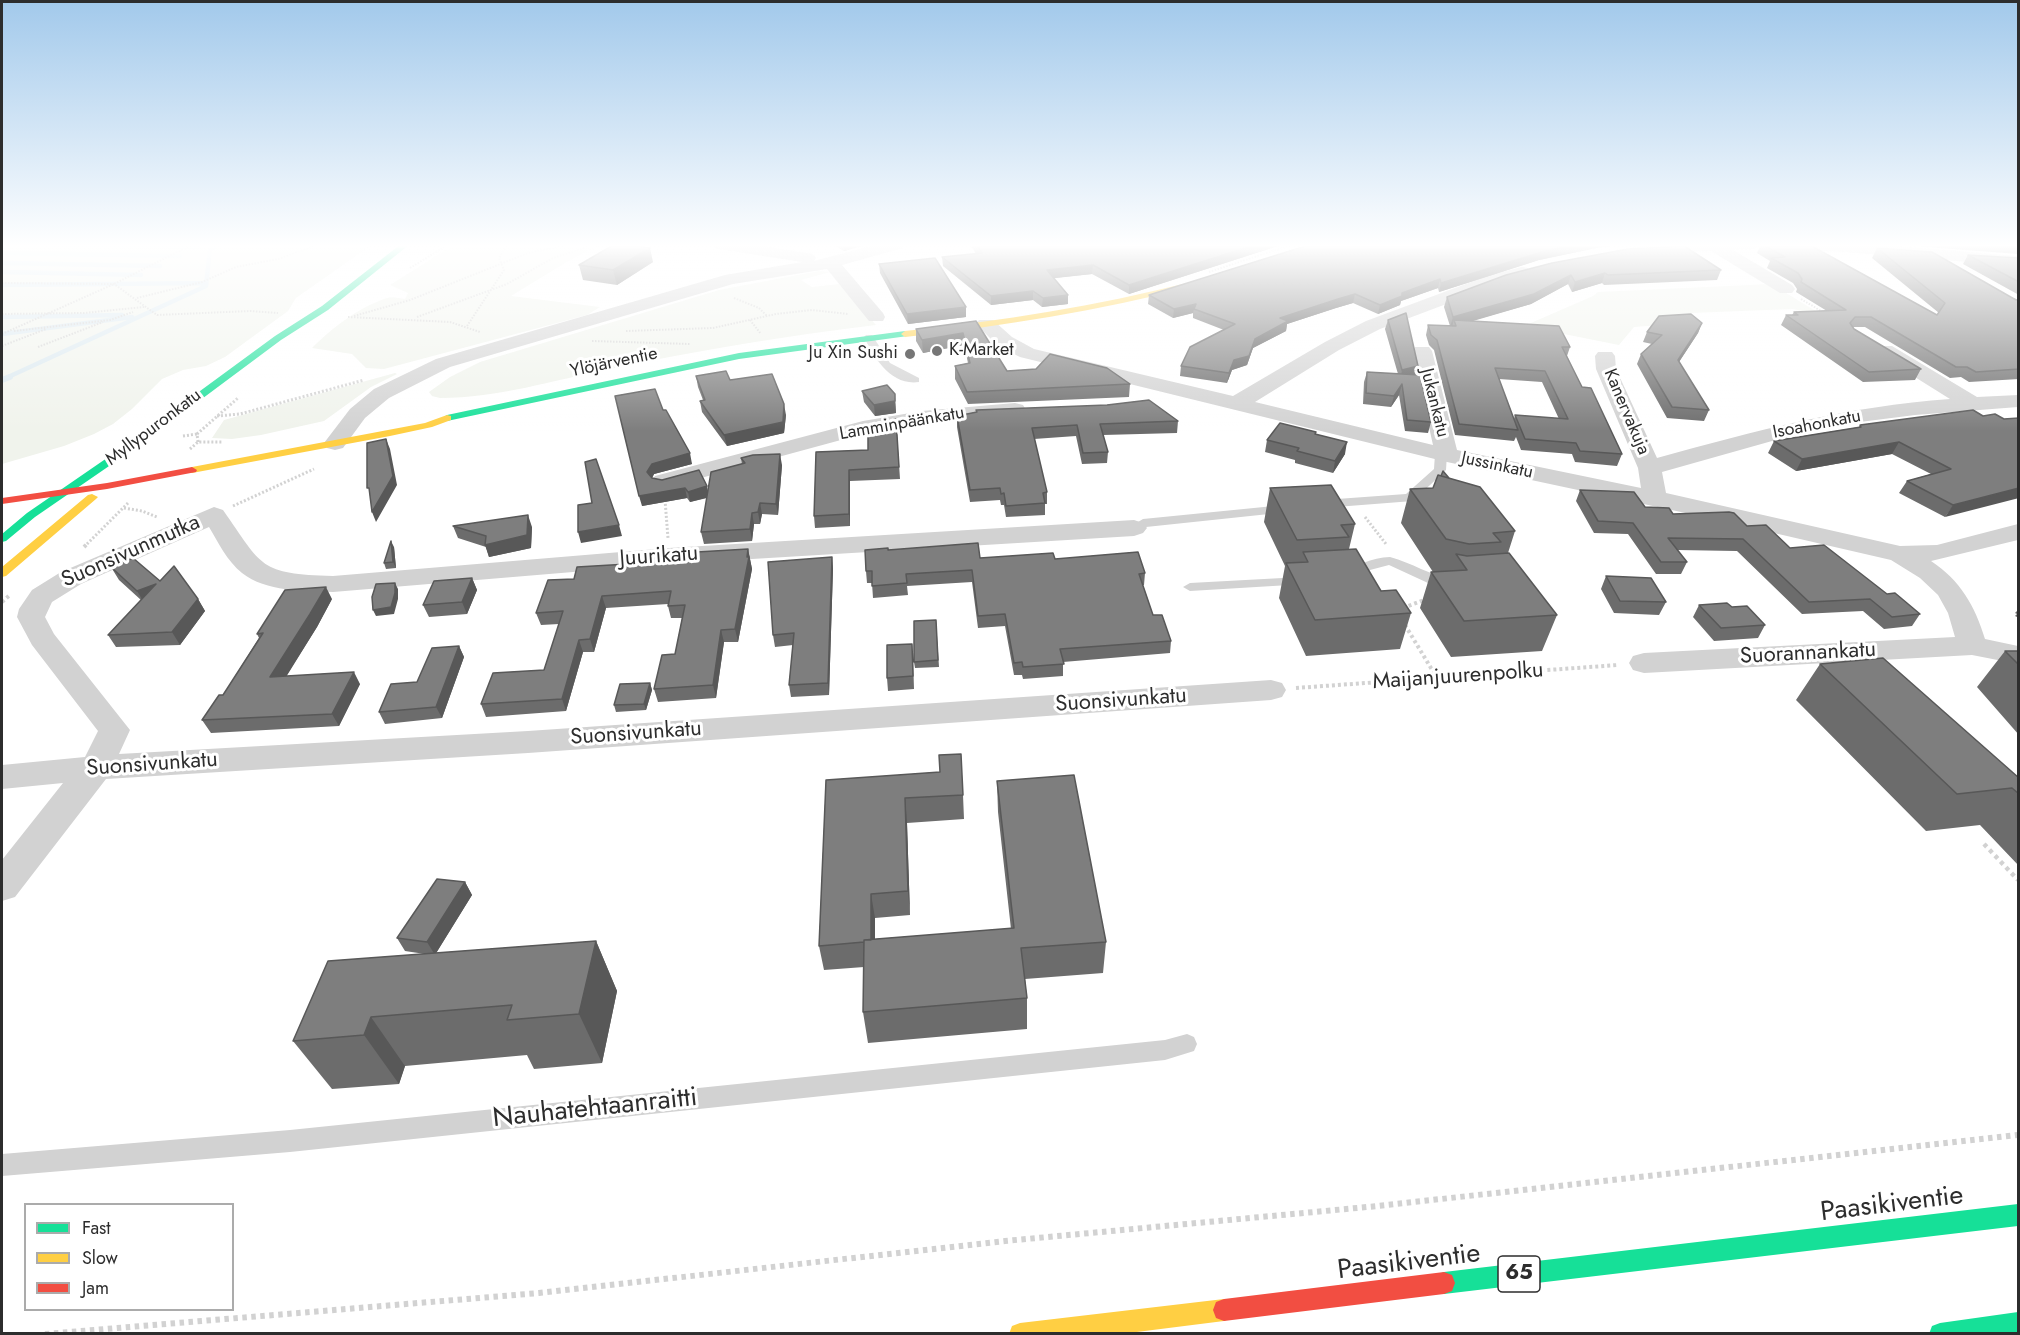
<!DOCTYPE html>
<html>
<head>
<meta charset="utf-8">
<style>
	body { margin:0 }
	#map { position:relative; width:2020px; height:1335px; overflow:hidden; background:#fff; font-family:Jost,sans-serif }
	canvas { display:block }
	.frame { position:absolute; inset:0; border:3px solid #2d2d2d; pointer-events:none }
	.legend { position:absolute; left:24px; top:1203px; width:210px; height:108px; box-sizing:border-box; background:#fff; border:2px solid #ababab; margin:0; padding:8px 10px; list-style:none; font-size:18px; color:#2d2d2d }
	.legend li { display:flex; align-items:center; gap:12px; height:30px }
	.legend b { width:30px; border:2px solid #ababab }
</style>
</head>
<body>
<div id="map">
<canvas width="2020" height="1335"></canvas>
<div class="frame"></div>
<ul class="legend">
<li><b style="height:8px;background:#16e098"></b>Fast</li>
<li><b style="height:8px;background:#ffcf43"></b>Slow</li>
<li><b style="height:8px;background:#f24e42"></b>Jam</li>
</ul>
</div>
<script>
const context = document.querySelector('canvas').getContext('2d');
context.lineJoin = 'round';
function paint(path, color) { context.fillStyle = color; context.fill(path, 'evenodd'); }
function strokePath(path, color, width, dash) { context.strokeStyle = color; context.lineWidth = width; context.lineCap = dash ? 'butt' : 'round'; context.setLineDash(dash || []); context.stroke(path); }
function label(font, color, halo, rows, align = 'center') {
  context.font = font + ' Jost,sans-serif'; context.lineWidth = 6; context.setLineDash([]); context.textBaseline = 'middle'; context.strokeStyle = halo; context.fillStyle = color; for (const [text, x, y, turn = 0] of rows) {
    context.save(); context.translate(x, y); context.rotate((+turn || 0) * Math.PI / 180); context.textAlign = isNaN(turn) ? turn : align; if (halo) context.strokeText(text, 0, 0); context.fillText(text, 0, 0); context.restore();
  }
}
const green = new Path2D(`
	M2,244H373L296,298L288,311L225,357L206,366L183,370L162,379L132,409L113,424L94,434L64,446L2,464Z
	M455,244H602L570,260L511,296L600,307L587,315L384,369L366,368L352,354L312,348C332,328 359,307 387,298C392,296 399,298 405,299L408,293L390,285Z
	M819,271L830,272L801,280L812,287L839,284L876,325C787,336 698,350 610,369C554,380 498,398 440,398L432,396L429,392L450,377L480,362L719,290Z
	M1771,284L1824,316L1793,309L1690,313L1687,323L1634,327L1619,345L1524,326L1593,296L1598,292Z
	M395,373L397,374L371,387L324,421L261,435L232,439L212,438L224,420Z`);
const streamFar1 = new Path2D(`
	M11,244L198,247
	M2,253L180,256
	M2,263L160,266
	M2,272L141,275
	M2,285L206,283
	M2,317L122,315
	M2,334L132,317
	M6,378L206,286L210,249L222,244`);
const stream = new Path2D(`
	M2,380L10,377`);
const pathFar4 = new Path2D(`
	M410,268L449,244
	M1209,272L1294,244
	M2,283L114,284L157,315L250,311L278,313
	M137,298L202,282L236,267L278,259L320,244
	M734,298L759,308L767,316
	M1801,299L1826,314
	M2,314L84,313L144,307
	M354,316L410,300L528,253L572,244
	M348,317L450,322L480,332
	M417,317L507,284L553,258L597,244
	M750,320L761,334
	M467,326L504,270L499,258L507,244
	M14,331L110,320L133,312
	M626,331L713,328L776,314L812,310L848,314
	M2,334L114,284L193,244
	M592,341L690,344
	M2,346L46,329
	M38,347L103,322`);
const pathFar3 = new Path2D(`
	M217,416L240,414L364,380
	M183,436L197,434
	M198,442L197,434L238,398
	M190,449L198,442H222
	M665,500L668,538
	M233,506L314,469
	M124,508L142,511L157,517
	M1365,517L1386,544
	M87,544L128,503`);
const pathFar2 = new Path2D(`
	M84,547L88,543
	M2,602L10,595
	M1403,608L1424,600
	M1405,625L1437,678
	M1296,688L1618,665`);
const pathFar1 = new Path2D(`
	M1984,844L2018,880`);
const path = new Path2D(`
	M45,1334L539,1293L1005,1241L1378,1206L2018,1135`);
const lane = new Path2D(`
	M866,335H872L890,363L919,378V382C891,386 874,358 864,337Z
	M1441,451L1447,454L1446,470L1413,501L1323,508L1317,504L1323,500L1406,494L1434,469L1435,454Z
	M1284,505L1290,509L1288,512L1146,527L1134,532L1128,528L1143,519Z
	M1390,557C1412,563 1430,575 1452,580L1454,583L1447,587L1428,583L1389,565L1370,570L1349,582L1342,578C1354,564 1372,558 1390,557Z
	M1301,577L1306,578L1308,581L1306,584L1190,591L1183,587L1190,583Z
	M1187,1034L1194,1037L1197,1044L1194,1051L1165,1060L290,1152L2,1176V1154L290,1130L1165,1040Z`);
const street = new Path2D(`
	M710,244H752L807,253L813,254L816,258L814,261L878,244H905L903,248L842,265L883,313L885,317L883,321H869L827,269L733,284L450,367L389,398L365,418L343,448L335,450L327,448L324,443L350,409L374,389L436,359L725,275L802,262L718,249Z
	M1642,244H1873L2018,256V266L1844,252L1770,249L1762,245L1754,249L1733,250L1792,285L1795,289L1792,293H1780L1711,251L1643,254L1635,249Z
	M1522,267L1528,268L1531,272L1528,276L1502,283L1380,329L1339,350L1255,402L1433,445L1412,351L1415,347H1429L1432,351L1457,450L1641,488L1638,468L1596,369L1595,356L1598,352H1612L1615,356L1616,369L1657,458C1754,431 1849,406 1950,399L1878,354L1875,350L1878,346H1892L1977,397L2018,395V407L1915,415L1852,423L1772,441L1662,472L1666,493L1900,546L1937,545L2018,524V540L1931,561C1960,580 1975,606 1985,639L2018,646V664L1972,655L1644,673L1633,670L1629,663L1633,656L1644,653L1955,637L1948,613L1938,595L1920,578L1891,560L1709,518L1447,462L1020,357L998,346L976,324L979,320H993L1012,337L1034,349L1233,396L1325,342L1366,321L1490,275Z
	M1015,403L1023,405L1026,410L1023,415L922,424L863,434L664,488L655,486L652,481L655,476L863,421L922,411Z
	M214,507L223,510C263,567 259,574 333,576L669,548L1134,520L1143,523L1147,528L1143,533L1134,536L669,564L333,592C304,591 266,592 242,573C227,561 218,542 209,527L81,584L52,602L45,617L54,634L130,730L119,754L528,731L1271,680L1282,683L1286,690L1282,697L1271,700L528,753L106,779L15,897L2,901V860L63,783L2,789V765L85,757L98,731L32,645L17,617L19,609L32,590L61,572Z`);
const fast = new Path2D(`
	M401,244H410L328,310L281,340L144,442L35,517L6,541L2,542V534L27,513L136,438L275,336L322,306Z
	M905,331L909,334L908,336L739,359L447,421L442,418L447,415L739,353Z
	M2018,1204V1226L1444,1294L1436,1291L1433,1283L1436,1275L1444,1272Z
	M2018,1312V1334H1929L1932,1326L1940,1323Z`);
const slow = new Path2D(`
	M1191,282L1195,284L1194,286C1099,311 1003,326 905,337L901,334L905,331C1002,321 1096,306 1191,282Z
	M447,415L451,416V420L432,427L390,436L192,473L187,470L192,467L425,423Z
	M92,494L98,497L96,499L6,576L2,577V567L88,495Z
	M1224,1299L1232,1302L1235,1310L1232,1318L1224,1321L1121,1334H1009L1012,1326L1020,1323Z`);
const jam = new Path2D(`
	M192,467L197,470L196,472L107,489L2,504V498L107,483Z
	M1444,1272L1452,1275L1455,1283L1452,1291L1444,1294L1224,1321L1216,1318L1213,1310L1216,1302L1224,1299Z`);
const wall = new Path2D(`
	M832,244H869L844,251Z
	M970,244H1284L1129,294L1092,274L1054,278L1068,304L1042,307L1033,300L991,305L943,266L942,257L976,254Z
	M1761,244L1937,315L1939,313L1872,258L1877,248L2019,300V379L1969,382L1961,377L1950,378L1865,327H1853L1854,329L1921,369L1915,380L1863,382L1781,325L1786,315H1792L1794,312L1827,311L1796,292L1797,289L1793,283L1767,268L1770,261L1757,253Z
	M1888,244H2019V254H2018Z
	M1596,248L1539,260L1439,292L1438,288L1401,301L1400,305L1378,314L1353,303L1336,308L1287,324L1286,331L1253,348L1247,365L1232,370L1227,383L1180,376L1181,366L1224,330L1193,318V313L1173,318L1148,304L1149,295Z
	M1968,255L2019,258V295L1963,264Z
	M653,262L617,285L583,280L579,265Z
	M879,264L966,317L908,324L880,273Z
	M1721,270L1717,280L1604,285L1602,283L1572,292L1568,284L1531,304L1471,321L1570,347L1567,356L1582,387L1622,454L1617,466L1575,462L1572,454L1521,450L1516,437L1514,441L1455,435L1434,350L1429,345L1426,335L1428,325L1450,326L1444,307L1447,297L1506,275ZM1499,379L1542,382L1559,419L1515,415L1514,419Z
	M1388,320L1416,375L1431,422L1428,433L1405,431L1399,395L1391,407L1363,404L1364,382L1367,372L1398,374L1385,329Z
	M976,321L1007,371L1130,384L1129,397L968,404L955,379V366L968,363L964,345L923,353L916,341V329Z
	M1702,323L1698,333L1679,362L1709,410L1704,421L1667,418L1637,364L1641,354L1652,344L1643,342L1647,332Z
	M696,376L730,380L786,415L784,433L727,446L702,412L700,401L703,400L698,387Z
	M862,391L895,394L896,413L875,416L864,402Z
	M663,410L692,464L654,474L652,478L708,490L742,464L741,458L782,465L778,515L762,514L760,524H754L752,541L704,544L701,532L707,498L690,502L687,498L642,506Z
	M976,410L1178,421L1177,433L1103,435L1108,452L1107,463L1082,464L1076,436L1034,439L1047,492V504H1045V515L1006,517L1004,505H1001L1000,500L970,502L957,427V416L976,412Z
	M1983,416L2004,419L2019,418L1945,517L1899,493L1907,481L1931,474L1892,454L1796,471L1768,453L1774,441L1859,427L1860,425Z
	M896,419L900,479L850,481V526L815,528L814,516L816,452L868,450L888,428L887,421Z
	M1316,432V434L1345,454L1333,473L1295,463V460L1265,452L1267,440Z
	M1449,478L1515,531L1508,553L1557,615L1542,651L1451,657L1420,608L1431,572H1433L1401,523L1410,489L1433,488Z
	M1270,488L1355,524L1349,549L1381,591L1411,613L1400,649L1306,656L1279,598L1285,566L1264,522Z
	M1580,490L1645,507L1673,514L1747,526L1790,548L1887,594L1920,614L1912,626L1884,629L1863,611L1802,614L1737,551L1677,550L1687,562L1681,574H1656L1628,534L1594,533L1576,501Z
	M453,526L532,527L531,548L489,557L486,547L458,538Z
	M394,547L396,568L386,569L384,563Z
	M748,549L752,569L738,642H724L716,698L658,702L654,689L675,654L682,618H671L668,606V604L606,608L594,652H583L566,711L486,717L481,704L544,670L559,624L541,625L536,613L574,579L696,560Z
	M888,550L980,558L1055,559L1145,573L1144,585H1143L1153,615L1171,641L1170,653L1063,662V676L1023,679L1022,675H1014L1005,626L978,628L972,582L907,586L908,595L873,598L872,583H867L866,571Z
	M832,557L833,569L829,695L791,697L789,685L793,645L775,647L773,635Z
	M111,567L160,581L198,599L205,611L180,645L116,647L108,635L141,600L119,580Z
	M1606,576L1666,602L1659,615L1614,613L1601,589Z
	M472,578L477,590L467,614L429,617L423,605Z
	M332,599L317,627L286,676L360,684L339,726L211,733L202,720L223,695L259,638L257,634Z
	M1699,605L1732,607L1765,625L1758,638L1714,641L1693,617Z
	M2019,609V618L2015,616L2017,614L2015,613Z
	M936,620L939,667L915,668L914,662Z
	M459,646L464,657L442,718L385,724L379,712L417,682Z
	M2005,651H2019V735L1977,687Z
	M913,657L914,689L888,691L887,678Z
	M1820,664L2019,778V866L1980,825L1926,831L1796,700Z
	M650,683L652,690L646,710L616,712L614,705Z
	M826,780L963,795L964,819L907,823L910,915L875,918V939L1011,929L998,812L997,781L1106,942L1103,973L1025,979L1027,998V1029L868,1043L863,1012L864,967L824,970L819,946Z
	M465,882L472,895L436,953L596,941L617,991L602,1063L534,1069L527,1055L405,1066L399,1084L332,1089L293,1041L425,954L405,951L397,938Z`);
const shadedWall = new Path2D(`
	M843,244H869L844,251Z
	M1258,244H1284L1129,294V285Z
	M1577,244H1635L1596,248L1539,260L1439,292L1441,283L1542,252Z
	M650,248L653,262L617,285L613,270Z
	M1093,265L1092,274L1047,279V270Z
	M1605,273L1602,283L1572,292L1575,282Z
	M1571,275L1568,284L1531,304L1456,326L1454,320L1452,327H1450L1453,317Z
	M1440,279L1438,288L1401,301L1400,305L1378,314L1380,305L1402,293Z
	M1033,291V300L991,305V296Z
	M1355,294L1353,303L1336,308L1287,324L1286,331L1253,348L1247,365L1232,370L1227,383L1229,373L1234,360L1255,339L1280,318L1338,299Z
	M1068,295V304L1042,307L1043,298Z
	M1196,304L1194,309L1193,313L1173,318L1174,309Z
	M966,307V317L908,324L907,314Z
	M1702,323L1698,333L1673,371L1678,360Z
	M963,333L964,345L923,353L922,340Z
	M1418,366L1415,377L1400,381L1402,370Z
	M1402,384L1399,395L1391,407L1394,396Z
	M895,401L896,413L875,416L874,405Z
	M784,404L786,415L784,433L727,446L724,435Z
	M386,439L390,449L397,485L376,522L372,512Z
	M1347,442L1345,454L1333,473L1335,461Z
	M1899,442L1892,454L1796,471L1802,459Z
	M690,453L692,464L654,474L650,482L647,472L652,464Z
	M780,454L782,465L778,515L776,504Z
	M849,470L850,481V526L849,514Z
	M707,486L709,497L690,502L688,492Z
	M685,488L687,498L642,506L639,496Z
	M2019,488V498L1945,517L1953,505Z
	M760,503L762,514L760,524L758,512Z
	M752,513L754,524L752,541L750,529Z
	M528,515L532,527L531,548L489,557L485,545Z
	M619,525L622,536L581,543L578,532Z
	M391,541L394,547L396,568L393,562Z
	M748,549L752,569L738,642L735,629Z
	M832,557L833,569L829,695L828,683Z
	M472,578L477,590L467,614L462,602Z
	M395,583L398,589V599L394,614L376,616L373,610Z
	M156,584L145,604L137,591Z
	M326,587L332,599L317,627L278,690L270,677Z
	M602,596L606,608L594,652L590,639Z
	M198,599L205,611L180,645L172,632Z
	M721,630L724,642L716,698L713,685Z
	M579,640L583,652L566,711L562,699Z
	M459,646L464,657L442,718L436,707Z
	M354,672L360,684L339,726L332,714Z
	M650,683L652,690L646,710L644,704Z
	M905,798L907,823L910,915L908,891Z
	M465,882L472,895L435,955L427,942Z
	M871,894L875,918V966L871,942Z
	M596,941L617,991L602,1063L579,1014Z
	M371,1017L405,1066L399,1084L364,1035Z`);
const building = new Path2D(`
	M615,244H625L650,248L613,270L579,265Z
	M976,244H1258L1129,285L1093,265L1047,270L1068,295L1043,298L1033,291L991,296L942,257L982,253Z
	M1312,244H1577L1542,252L1441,283L1440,279L1402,293V296L1380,305L1355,294L1338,299L1280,318L1288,321L1255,339L1249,356L1234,360L1229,373L1181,366L1190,347L1235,324L1194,309L1196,304L1174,309L1149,295Z
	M1762,244H1808L1937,315L1945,303L1877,248L1932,252L2016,300H2019V369L1976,372L1967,367H1956L1871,317H1855L1850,323L1854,329L1921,369L1869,372L1786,315H1798L1794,312L1846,310L1801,282L1802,279L1798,273L1771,258L1785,257Z
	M1684,246L1721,270L1608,275L1605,273L1575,282L1571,275L1534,294L1453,317L1447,297L1506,275L1552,263L1628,249Z
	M1968,255L2019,258V282Z
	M935,258L966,307L907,314L879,264Z
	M1406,313L1418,366L1402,370L1388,320Z
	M1691,314L1702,323L1678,360L1709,410L1672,407L1641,354L1662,335L1647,332L1659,316Z
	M1454,320L1559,326L1570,347H1562L1582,387L1591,388L1622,454L1580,451L1576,443L1525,439L1515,415L1568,419L1545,371L1495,368L1518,430L1459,424L1437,340L1431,335L1428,325L1456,326Z
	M976,321L1007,371L1036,369L1050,354L1107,368L1130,384L967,392L955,366L970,363L963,333L922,340L916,329Z
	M726,371L730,380L772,374L784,404L783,422L724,435L700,401L705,400L696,376Z
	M1367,372L1420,375L1431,422L1407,420L1402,384L1394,396L1366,393Z
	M887,385L895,394V401L874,405L862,391Z
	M655,389L663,410H666L690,453L652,464L647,472L652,478L662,480L699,470L707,486L688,492L685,488L639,496L615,396Z
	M1149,400L1178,421L1100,424L1108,452L1083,453L1077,425L1032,428L1047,492L1043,493L1045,503L1006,506L1004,493L1001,494L1000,488L970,490L957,416L977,412L976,410L1107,405Z
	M1973,410L1983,416L1995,414L2004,419L2019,418V488L1953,505L1907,481L1951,469L1899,442L1802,459L1774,441L1861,427L1860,425Z
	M896,419L899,467L849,470V514L814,516L816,452L868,450V429L893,428L887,421Z
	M1280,423L1316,432L1315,434L1347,442L1335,461L1297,451L1299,448L1267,440Z
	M386,439L393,476L372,512L369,488H367V443Z
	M780,454L776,504L760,503L758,512L752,513L750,529L701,532L711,472L745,463L741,458L753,455Z
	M596,459L619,525L578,532V505L592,503L585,462Z
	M1443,471L1449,478L1441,476Z
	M1438,475L1480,487L1515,531L1493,533L1501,542L1469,544L1446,539L1410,489L1433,488Z
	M1331,485L1355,524L1341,525L1349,537L1297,540L1270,488Z
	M1580,490L1634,492L1645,507L1669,508L1673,514L1729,512L1734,513L1747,526L1766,525L1790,548L1824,545L1887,594L1895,593L1920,614L1892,617L1870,599L1809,602L1743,539L1668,538L1687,562H1661L1633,523L1598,521Z
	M528,515L527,535L485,545L486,536L453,526Z
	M391,541L393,562L384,563Z
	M978,543L980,558L1053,553L1055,559L1138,552L1145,573L1139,574L1153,615H1162L1171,641L1060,649L1064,664L1023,667L1022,662L1014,663L1005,614L978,616L972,570L906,574L907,583L872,586V571H866L865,550L888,548V550Z
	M748,549L747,557H749L735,629L721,630L713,685L654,689L662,655L675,654L685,605L668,606L671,591L602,596L590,639L579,640L562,699L481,704L493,673L544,670L563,611L536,613L548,580L574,579L577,567L696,560L697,552Z
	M1356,549L1381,591L1396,590L1411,613L1315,620L1286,563L1308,562L1303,552Z
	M1509,553L1557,615L1464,621L1431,572L1467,570L1456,554L1467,556Z
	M832,557L828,683L789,685L794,633L773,635L768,562Z
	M133,558L160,581L174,566L198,599L172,632L108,635L156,584L137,591L111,567Z
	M1606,576L1651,578L1666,602L1620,601Z
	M472,578L462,602L423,605L434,581Z
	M395,583V593L391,607L373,610L372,597L376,584Z
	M326,587L310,614L270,677L354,672L332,714L202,720L219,695H223L263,633L257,634L285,590Z
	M1727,603L1732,607L1747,606L1765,625L1721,628L1699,605Z
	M936,620L938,660L914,662V621Z
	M912,644L913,676L887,678V645Z
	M459,646L436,707L379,712L391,684L417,682L432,648Z
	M2005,651H2019V665Z
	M1883,658L2019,778V794L2012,788L1957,794L1820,664Z
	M650,683L644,704L614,705L620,684Z
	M961,754L963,795L905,798L908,891L871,894V940H864V942L819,946L826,780L940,772L939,755Z
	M1074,775L1106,942L1021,948L1027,998L863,1012L864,940L1014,928L997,781Z
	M437,879L465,882L427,942L397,938Z
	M596,941L579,1014L507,1020L512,1005L371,1017L364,1035L293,1041L328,961Z`);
const markers = [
	[937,351,6,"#767676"],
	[910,354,6,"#767676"]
];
const farPoinames = [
	["K-Market",949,351],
	["Ju Xin Sushi",898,354,"right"]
];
const farStreetnames = [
	["Ylöjärventie",614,363,-12],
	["Jukankatu",1434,403,76],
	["Kanervakuja",1626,412,67],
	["Lamminpäänkatu",902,424,-10],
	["Isoahonkatu",1817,425,-11],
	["Myllypuronkatu",154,428,-37],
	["Jussinkatu",1497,466,12]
];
const shields = [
	[1519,1274,42]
];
const shieldNames = [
	["65",1519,1274]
];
const streetNames = [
	["Suonsivunmutka",131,552,-24],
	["Juurikatu",659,557,-4],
	["Suorannankatu",1808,654,-3],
	["Maijanjuurenpolku",1458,677,-4],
	["Suonsivunkatu",1121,701,-4],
	["Suonsivunkatu",636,734,-4],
	["Suonsivunkatu",152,765,-4]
];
const nearStreetnames = [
	["Nauhatehtaanraitti",595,1109,-6],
	["Paasikiventie",1892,1205,-7],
	["Paasikiventie",1409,1263,-7]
];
paint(green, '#f0f3ec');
strokePath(streamFar1, '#dae8ef', 4.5);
strokePath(stream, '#dae8ef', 6);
strokePath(pathFar4, '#d2d2d2', 2, [1.5, 1.5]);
strokePath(pathFar3, '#d2d2d2', 3, [2, 2]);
strokePath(pathFar2, '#d2d2d2', 4, [3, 3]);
strokePath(pathFar1, '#d2d2d2', 4.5, [4, 4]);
strokePath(path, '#d2d2d2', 6, [4.5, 4.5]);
paint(lane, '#d2d2d2');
paint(street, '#d2d2d2');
paint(fast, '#16e098');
paint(slow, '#ffcf43');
paint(jam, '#f24e42');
paint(wall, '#6c6c6c');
paint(shadedWall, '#585858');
paint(building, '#7e7e7e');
strokePath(building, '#585858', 1.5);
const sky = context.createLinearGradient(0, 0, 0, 431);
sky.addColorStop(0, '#a2c9eb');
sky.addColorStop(0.57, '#fff');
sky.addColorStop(1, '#ffffff00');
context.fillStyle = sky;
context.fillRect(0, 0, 2020, 431);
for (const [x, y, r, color] of markers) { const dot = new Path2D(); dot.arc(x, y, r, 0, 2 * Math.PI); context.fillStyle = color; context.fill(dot); strokePath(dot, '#fff', 2); }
label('18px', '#2d2d2d', '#fff', farPoinames, 'left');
label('18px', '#2d2d2d', '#fff', farStreetnames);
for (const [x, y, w] of shields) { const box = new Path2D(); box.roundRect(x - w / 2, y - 18, w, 36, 4.5); context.fillStyle = '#fff'; context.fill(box); strokePath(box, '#2d2d2d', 1.5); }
label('bold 21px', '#2d2d2d', null, shieldNames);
label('22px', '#2d2d2d', '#fff', streetNames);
label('27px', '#2d2d2d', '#fff', nearStreetnames);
</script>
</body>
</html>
